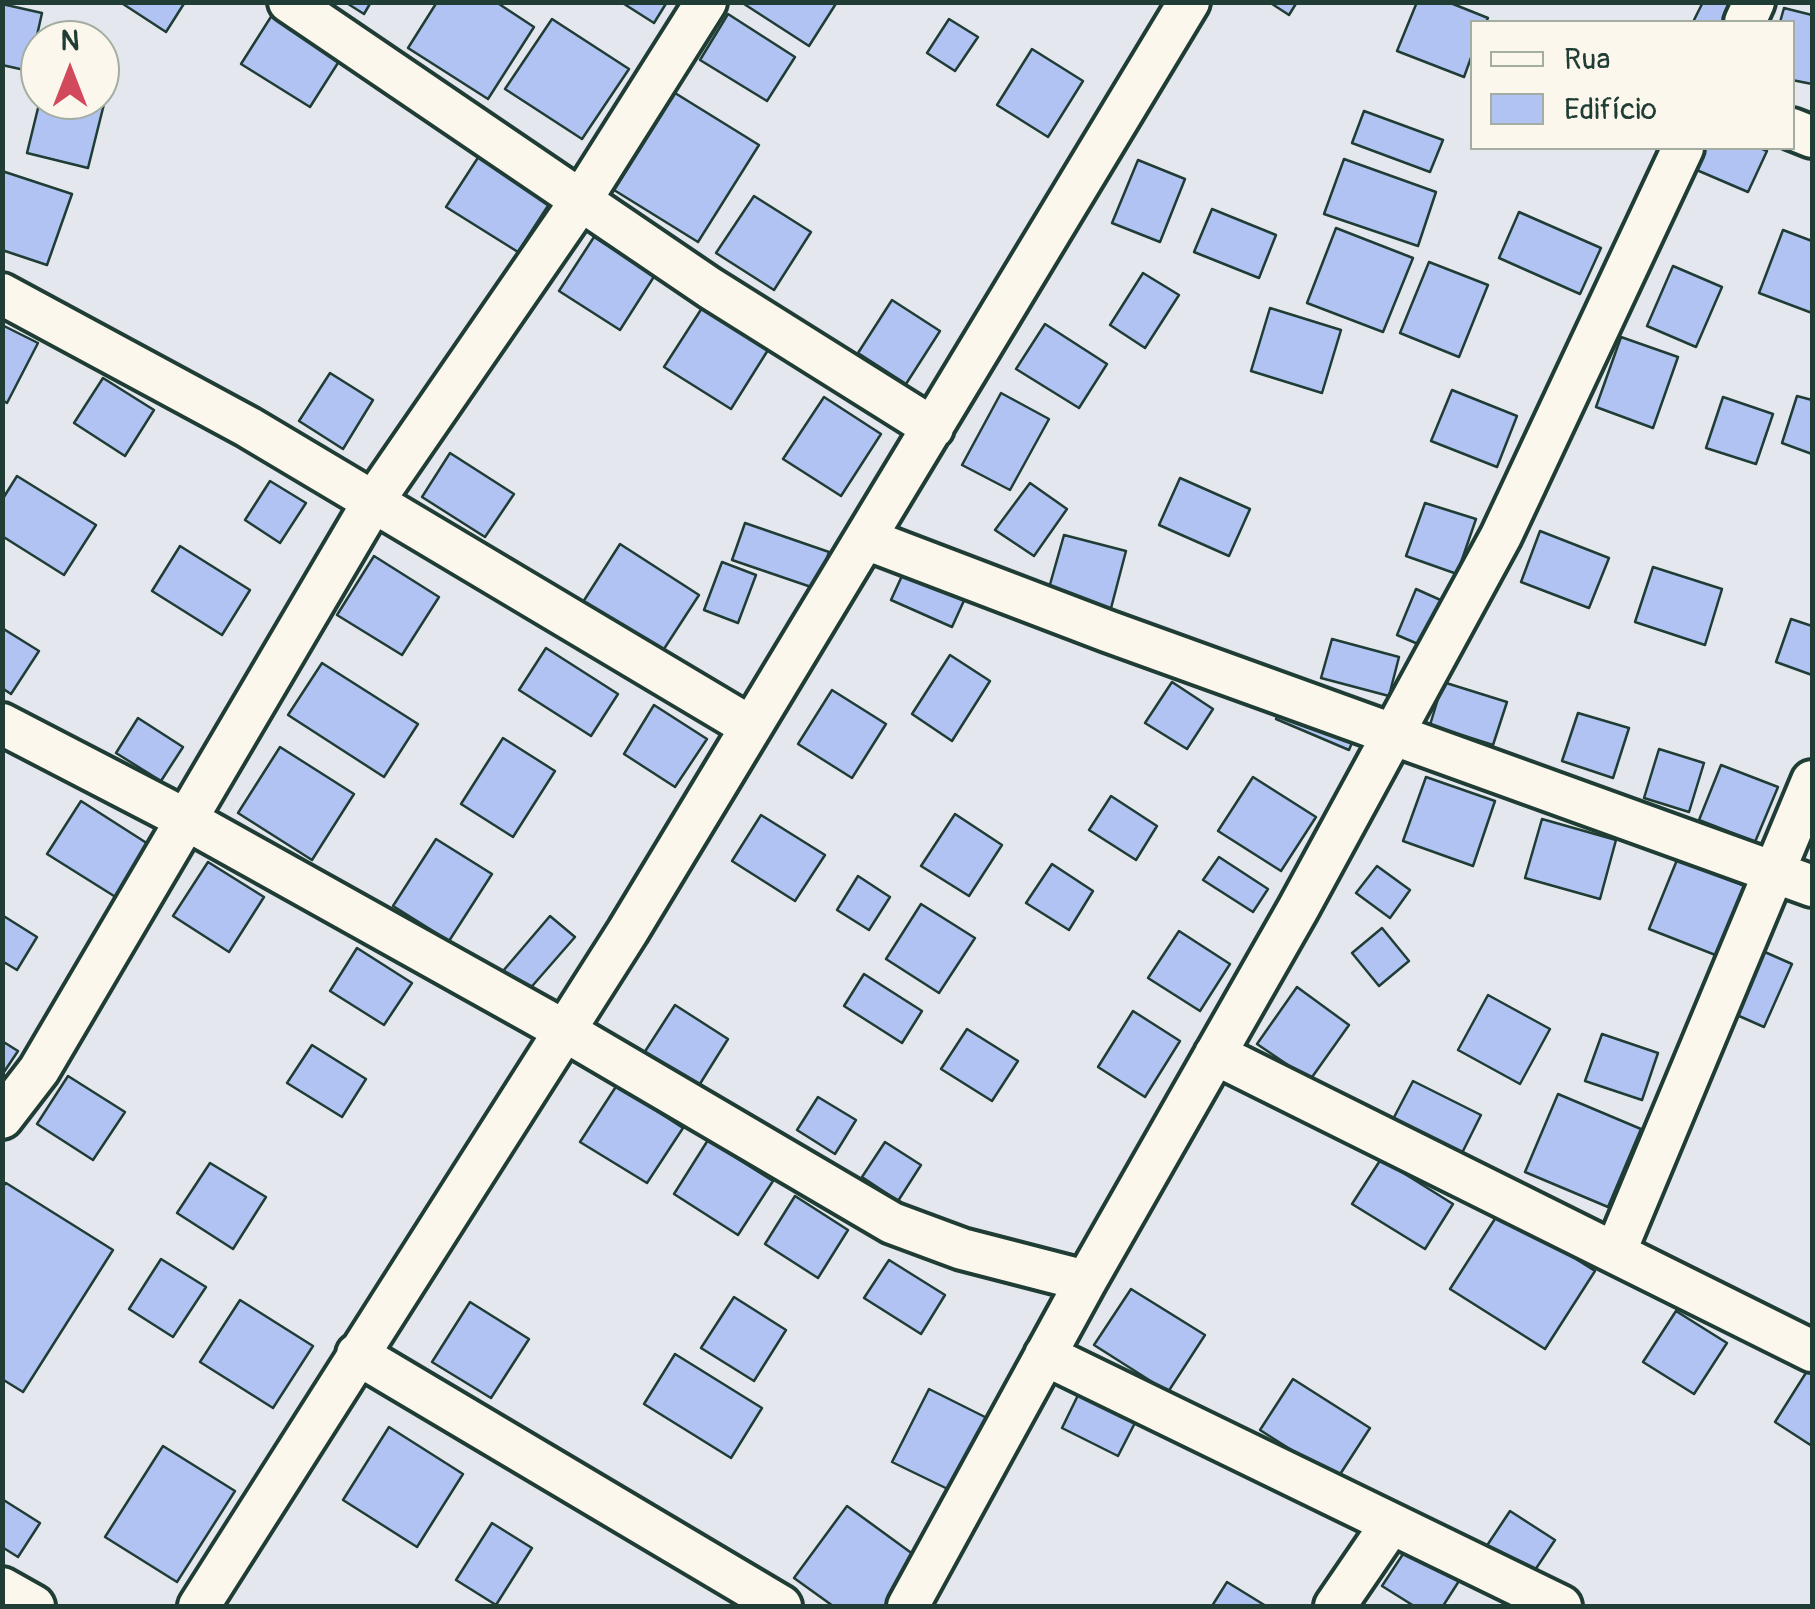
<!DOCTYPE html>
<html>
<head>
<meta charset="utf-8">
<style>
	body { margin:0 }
	#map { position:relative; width:1815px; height:1609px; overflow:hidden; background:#e4e7ee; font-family:Pangolin,sans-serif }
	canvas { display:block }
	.frame { position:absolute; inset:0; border:5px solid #1f3d34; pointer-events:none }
	.legend { position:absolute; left:1470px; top:20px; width:325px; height:130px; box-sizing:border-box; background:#fbf7ec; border:2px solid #a3ada2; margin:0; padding:12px 18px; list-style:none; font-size:30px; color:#1f3d34 }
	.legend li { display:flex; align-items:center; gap:20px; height:50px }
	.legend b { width:50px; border:2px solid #a3ada2 }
	.north { position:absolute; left:20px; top:20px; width:100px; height:100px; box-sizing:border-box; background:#fbf7ec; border:2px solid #a3ada2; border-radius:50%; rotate:0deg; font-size:28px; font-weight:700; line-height:40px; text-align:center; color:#1f3d34 }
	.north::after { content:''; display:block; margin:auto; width:35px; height:45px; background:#d1495b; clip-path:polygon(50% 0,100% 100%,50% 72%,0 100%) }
</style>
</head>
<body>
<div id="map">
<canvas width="1815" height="1609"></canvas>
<div class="frame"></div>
<ul class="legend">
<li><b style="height:12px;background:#fbf7ec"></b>Rua</li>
<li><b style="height:28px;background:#b0c3f3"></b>Edifício</li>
</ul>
<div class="north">N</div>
</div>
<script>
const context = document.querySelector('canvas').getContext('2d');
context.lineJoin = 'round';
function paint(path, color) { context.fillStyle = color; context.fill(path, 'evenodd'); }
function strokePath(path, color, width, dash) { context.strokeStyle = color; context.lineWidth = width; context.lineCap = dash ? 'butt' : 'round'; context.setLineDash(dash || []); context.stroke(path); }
const building = new Path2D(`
	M120,2H185L166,32Z
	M345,2H371L364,14Z
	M437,2H496L534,27L488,99L408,48Z
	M621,2H667L654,23Z
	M741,2H837L809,46Z
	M1269,2H1297L1289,15Z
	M1417,2H1448L1488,18L1486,22H1472V55L1464,77L1397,51Z
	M1703,2H1739L1737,22H1693Z
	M2,4L42,13L29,71L2,65Z
	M1784,8L1812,15V84L1792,80V22H1780Z
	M274,12L343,55L310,107L241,64Z
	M728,14L795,57L767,101L700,60Z
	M552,19L629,69L582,139L505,89Z
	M949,19L978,37L955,71L927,53Z
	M1032,49L1083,81L1048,137L997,105Z
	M675,93L759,145L698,242L614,190Z
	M100,98L105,100L88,168L27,153L40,100Z
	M1364,111L1443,140L1430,172L1352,143Z
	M1693,148H1760L1767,151L1748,192L1685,165Z
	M481,153L553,198L518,252L446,207Z
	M1344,159L1436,192L1418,246L1324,214Z
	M1138,160L1185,179L1160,242L1112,223Z
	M2,171L72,194L47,265L2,250Z
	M754,196L811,232L774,290L716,253Z
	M1212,209L1276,235L1259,278L1194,252Z
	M1519,212L1601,248L1580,294L1499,258Z
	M1336,228L1413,258L1383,332L1307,303Z
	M1783,230L1812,241V313L1759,293Z
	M594,237L655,275L620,330L559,291Z
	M1429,262L1488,285L1459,357L1400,333Z
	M1673,266L1722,287L1696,347L1647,326Z
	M1143,273L1179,295L1145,348L1110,325Z
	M892,300L940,331L906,384L858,353Z
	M702,308L768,350L731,409L664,367Z
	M1270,308L1341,330L1322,393L1251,371Z
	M1045,324L1107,364L1079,408L1016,369Z
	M2,325L38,343L7,403L2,400Z
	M1621,337L1678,357L1653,428L1596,407Z
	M330,373L373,400L343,449L299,421Z
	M103,378L154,410L125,456L74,423Z
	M1452,390L1517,416L1497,467L1431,441Z
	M1001,393L1049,419L1010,490L962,465Z
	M1797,396L1812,400V454L1782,443Z
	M824,397L881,434L841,496L783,459Z
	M1723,397L1773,414L1756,464L1706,448Z
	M450,453L514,494L485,537L422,497Z
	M17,476L96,525L64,575L2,536V500Z
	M1180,478L1250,509L1229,556L1159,525Z
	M270,481L306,503L280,543L245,520Z
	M1030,483L1067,509L1034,556L995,530Z
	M1425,503L1476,519L1457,574L1406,556Z
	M745,523L829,552L817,589L732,560Z
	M1540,531L1609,558L1589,608L1521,582Z
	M1064,535L1126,551L1110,612L1047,595Z
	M620,544L699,595L662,652L583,602Z
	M180,546L250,590L222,635L152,591Z
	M374,556L439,597L402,655L337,615Z
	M722,562L756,575L738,623L704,610Z
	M906,567L967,594L952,627L891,600Z
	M1653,567L1722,589L1705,645L1635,622Z
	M1416,589L1445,602L1425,647L1397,635Z
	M1791,619L1812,626V675L1776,662Z
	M2,628L39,651L11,694L2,688Z
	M1332,639L1399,657L1389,696L1321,678Z
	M546,648L618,694L591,736L519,690Z
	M950,655L990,681L952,741L912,714Z
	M322,663L418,724L384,777L288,715Z
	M1293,680L1365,711L1349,750L1276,719Z
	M1172,682L1213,709L1187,749L1145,723Z
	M1443,682L1507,702L1493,745L1430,725Z
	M832,690L886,724L852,778L798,744Z
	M654,705L707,739L675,787L624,754Z
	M1578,713L1629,728L1613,778L1562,761Z
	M138,718L183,747L161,781L116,753Z
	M503,738L555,771L513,837L461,804Z
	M280,747L354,794L312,860L238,813Z
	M1659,749L1704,763L1689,812L1644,798Z
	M1721,765L1778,787L1755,842L1699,820Z
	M1253,777L1316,817L1281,871L1218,831Z
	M1426,777L1495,801L1473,866L1403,841Z
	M1111,796L1157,826L1136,860L1089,830Z
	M81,801L156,849L122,901L47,854Z
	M955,814L1002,845L969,896L921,866Z
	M761,815L825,855L795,901L732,861Z
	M1542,819L1616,840L1600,899L1525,878Z
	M436,839L492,874L449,941L393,906Z
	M1219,857L1268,889L1253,912L1203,880Z
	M1677,860L1745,886L1718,956L1649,929Z
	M208,862L264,897L229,952L173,916Z
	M1052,864L1093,891L1069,930L1026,903Z
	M1377,866L1410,890L1390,918L1356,893Z
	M858,876L890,897L869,930L837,910Z
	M921,904L975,938L939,993L886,959Z
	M2,915L37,937L17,970L2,961Z
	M550,916L575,937L527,992L503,971Z
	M1382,928L1409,961L1379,986L1352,953Z
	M1179,931L1230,964L1200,1011L1148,978Z
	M357,948L412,983L384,1025L330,991Z
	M1758,949L1792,964L1764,1027L1730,1012Z
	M864,974L922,1011L902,1043L844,1006Z
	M1297,987L1349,1025L1310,1080L1257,1044Z
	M1488,995L1550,1029L1520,1084L1458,1050Z
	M675,1005L728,1039L698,1087L644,1053Z
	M1133,1011L1180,1041L1145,1097L1098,1067Z
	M967,1029L1018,1061L992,1101L941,1069Z
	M1602,1034L1658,1053L1642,1100L1585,1081Z
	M2,1041L18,1051L2,1075Z
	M312,1045L366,1079L342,1117L287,1083Z
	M68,1076L125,1112L93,1160L37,1124Z
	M1413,1081L1481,1115L1460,1157L1391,1123Z
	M617,1085L683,1128L647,1183L580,1142Z
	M1558,1094L1641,1129L1608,1207L1525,1172Z
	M818,1097L856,1120L835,1154L797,1130Z
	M708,1140L773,1181L738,1235L674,1194Z
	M885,1142L921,1165L898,1201L862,1177Z
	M1381,1159L1453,1204L1425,1249L1352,1204Z
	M210,1163L266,1197L233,1249L177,1213Z
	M6,1183L113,1250L23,1392L2,1379V1187Z
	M795,1196L848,1230L818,1278L765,1244Z
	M1500,1211L1595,1271L1545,1349L1450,1289Z
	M161,1259L206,1287L173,1337L129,1309Z
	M889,1260L945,1295L921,1334L864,1298Z
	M1131,1289L1205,1335L1168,1392L1094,1345Z
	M734,1297L786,1330L754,1381L701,1348Z
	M240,1300L313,1346L273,1408L200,1362Z
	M470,1302L529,1339L491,1398L432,1362Z
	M1676,1311L1727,1343L1694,1394L1643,1362Z
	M675,1354L762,1408L731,1458L644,1404Z
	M1809,1368L1812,1370V1446L1775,1422Z
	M1293,1379L1370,1428L1337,1479L1260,1430Z
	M1082,1387L1139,1415L1118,1456L1062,1428Z
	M929,1389L995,1422L958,1494L892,1462Z
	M389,1427L463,1474L417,1547L343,1500Z
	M163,1446L235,1491L177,1582L105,1537Z
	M2,1499L40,1523L18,1557L2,1547Z
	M847,1506L921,1560L888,1606H833L794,1578Z
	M1510,1511L1555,1540L1531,1576L1486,1547Z
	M492,1523L532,1548L496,1605L456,1580Z
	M1407,1548L1459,1581L1443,1606H1414L1382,1586Z
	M1227,1582L1266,1606H1212Z`);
const street = new Path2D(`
	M289,2L710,288L933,428
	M1745,22L1754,2
	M1792,129L1812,137
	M2,294L248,427L751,727
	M866,539L1107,631L1812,886
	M2,724L187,820L565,1031L892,1223L962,1249L1086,1281
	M1215,1054L1812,1351
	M2,1118L39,1070L373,502L581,200L706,2
	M1615,1253L1812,781
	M357,1354L781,1606
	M1045,1355L1561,1606
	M2,1588L34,1606
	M199,1606L628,931L1189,2
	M908,1606L1086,1281L1298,909L1501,536L1683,148
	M1335,1606L1391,1524`);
paint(building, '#b0c3f3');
strokePath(building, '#1f3d34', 2.5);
strokePath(street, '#1f3d34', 48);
strokePath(street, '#fbf7ec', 40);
</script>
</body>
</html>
